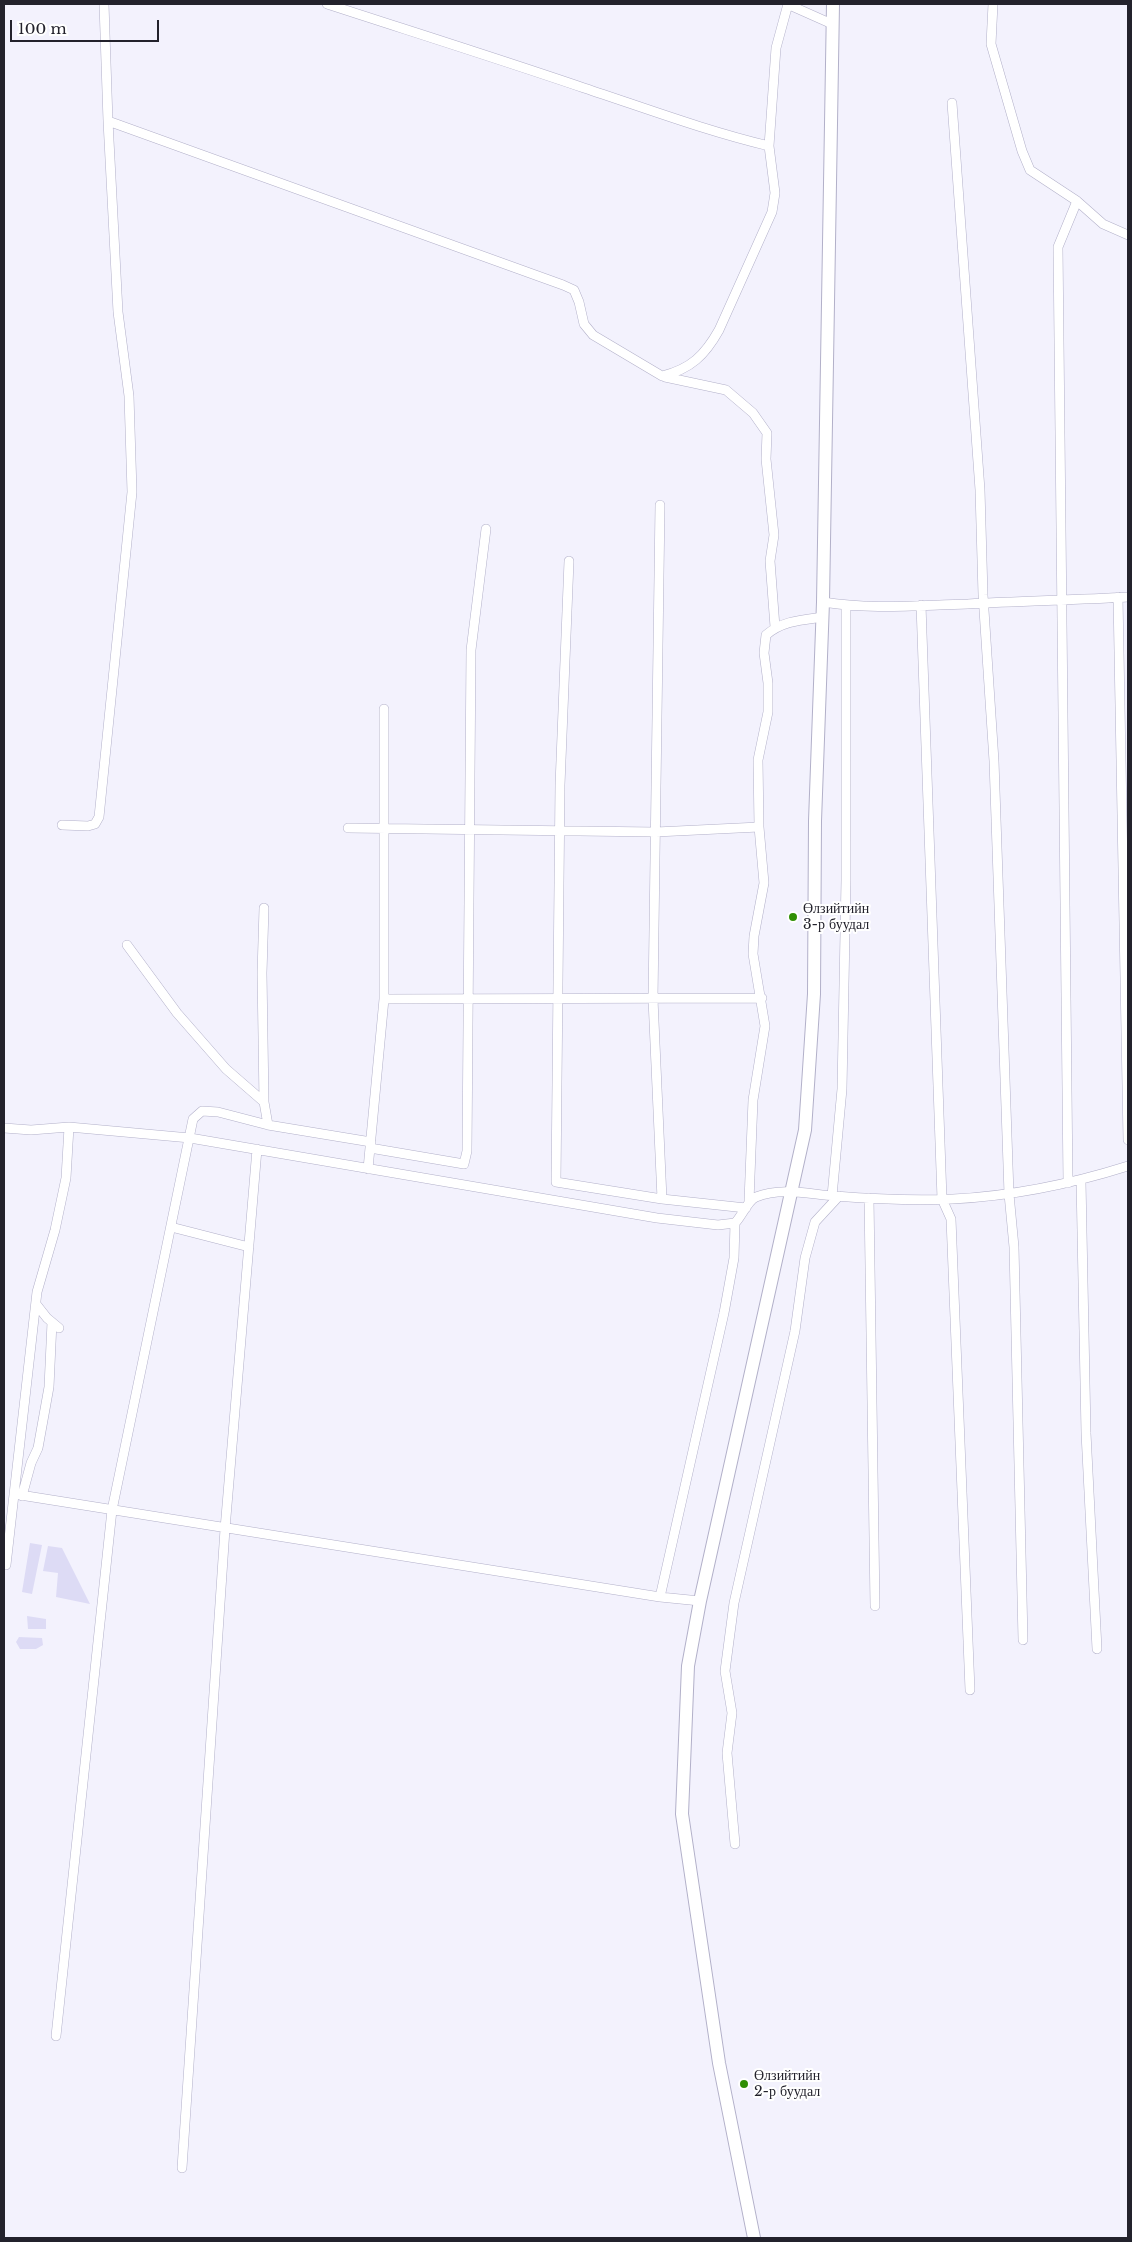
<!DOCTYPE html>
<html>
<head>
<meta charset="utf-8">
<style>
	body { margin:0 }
	#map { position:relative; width:1132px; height:2242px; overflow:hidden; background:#f3f2fd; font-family:"Libre Baskerville",serif }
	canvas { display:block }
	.frame { position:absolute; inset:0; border:5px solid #23222c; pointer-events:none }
	.scale { position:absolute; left:10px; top:20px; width:149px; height:22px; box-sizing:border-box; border:2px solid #23222c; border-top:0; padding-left:6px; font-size:15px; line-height:18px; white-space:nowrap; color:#23222c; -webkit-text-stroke:4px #fff; paint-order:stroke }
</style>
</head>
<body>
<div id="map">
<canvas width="1132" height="2242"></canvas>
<div class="frame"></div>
<div class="scale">100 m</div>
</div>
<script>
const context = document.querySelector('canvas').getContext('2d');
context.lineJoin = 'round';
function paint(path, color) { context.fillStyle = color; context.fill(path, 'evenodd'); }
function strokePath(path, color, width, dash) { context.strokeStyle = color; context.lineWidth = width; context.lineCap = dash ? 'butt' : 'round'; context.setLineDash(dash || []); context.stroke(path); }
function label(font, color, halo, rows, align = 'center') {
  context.font = font + ' "Libre Baskerville",serif'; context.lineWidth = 4; context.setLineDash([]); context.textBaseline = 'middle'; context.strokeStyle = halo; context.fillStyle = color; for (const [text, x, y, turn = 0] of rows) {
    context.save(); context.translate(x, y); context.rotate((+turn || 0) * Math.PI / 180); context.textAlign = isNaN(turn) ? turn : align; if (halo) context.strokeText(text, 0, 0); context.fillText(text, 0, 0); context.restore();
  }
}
const green = new Path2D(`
	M30,1543L42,1545L32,1594L22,1592Z
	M48,1546L62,1548L90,1604L56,1597L58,1573L43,1571Z
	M27,1616L46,1619V1629H28Z
	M19,1637L42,1638L43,1645L36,1649H20L16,1642Z`);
const minor = new Path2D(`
	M327,4C413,32 499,59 584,88C645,108 706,131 769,146
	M787,4L832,24
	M993,4L991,44L1022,151L1030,170L1077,201L1103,224L1128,235
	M952,103L980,490L983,595L994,761L1009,1194L1014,1247L1023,1640
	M108,121L563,285L574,290L579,302L584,324L593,335L662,376C691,369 705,355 719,330L772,212L775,193L769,146L776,48L788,4
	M665,377L726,390L753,413L767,433L766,459L774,535L770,561L775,627
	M660,505L653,999L662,1199
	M569,561L560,785L556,1182L662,1199L746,1208
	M1118,597L1128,1140
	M823,602C871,610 920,605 968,604C1022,601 1075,600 1128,597
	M921,605L942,1199L951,1219L970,1690
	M62,825L88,826L95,824L99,817L132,492L129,396L118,312L108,121L104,4
	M348,828L656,832L759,827
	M264,908L262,973L264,1102L268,1125L371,1142
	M127,945L177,1013L226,1069L264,1102
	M384,999L762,998
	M4,1128L31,1130L69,1127L190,1138L657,1218L718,1225L735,1223C742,1216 748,1200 756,1197C781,1187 808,1194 835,1196C874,1199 914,1201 953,1199C1013,1196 1071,1184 1128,1166
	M370,1148L464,1164L467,1151L471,650L486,529
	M368,1169L384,999V709
	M1081,1181L1086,1433L1097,1649
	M1068,1183L1058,247L1077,201
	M832,1196L842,1089L846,880V606
	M869,1198L875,1606
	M749,1201L753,1100L765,1026L753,954L754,936L764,883L759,827L758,760L768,712V683L764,653L766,635C782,621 801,620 823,617
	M171,1227L249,1247
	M36,1304L47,1318L59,1328
	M14,1494L660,1597L700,1601
	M22,1496L31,1463L38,1448L49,1387L52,1322
	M6,1565L37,1292L55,1230L66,1178L69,1127
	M660,1597L724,1313L734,1258L735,1223
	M735,1844L727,1753L732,1713L725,1671L734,1603L795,1331L805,1258L815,1222L839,1196
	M56,2036L112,1510L193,1119L202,1111L218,1112L268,1125
	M182,2168L225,1529L257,1149`);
const secondary = new Path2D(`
	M754,2238L719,2063L682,1814L688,1666L700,1601L805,1130L814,994L815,821L823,602L833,4`);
const markers = [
	[793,917,5,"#308f04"],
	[744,2084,5,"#308f04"]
];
const poiNames = [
	["Өлзийтийн",803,909],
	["3-р буудал",803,925],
	["Өлзийтийн",754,2076],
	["2-р буудал",754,2092]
];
paint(green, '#dddbf5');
strokePath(minor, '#b2b0c9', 10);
strokePath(secondary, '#b2b0c9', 14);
strokePath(minor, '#fff', 9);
strokePath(secondary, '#fff', 12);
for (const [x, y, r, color] of markers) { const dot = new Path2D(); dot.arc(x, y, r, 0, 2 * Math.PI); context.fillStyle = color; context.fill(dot); strokePath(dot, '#fff', 2); }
label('14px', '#23222c', '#fff', poiNames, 'left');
</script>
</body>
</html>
